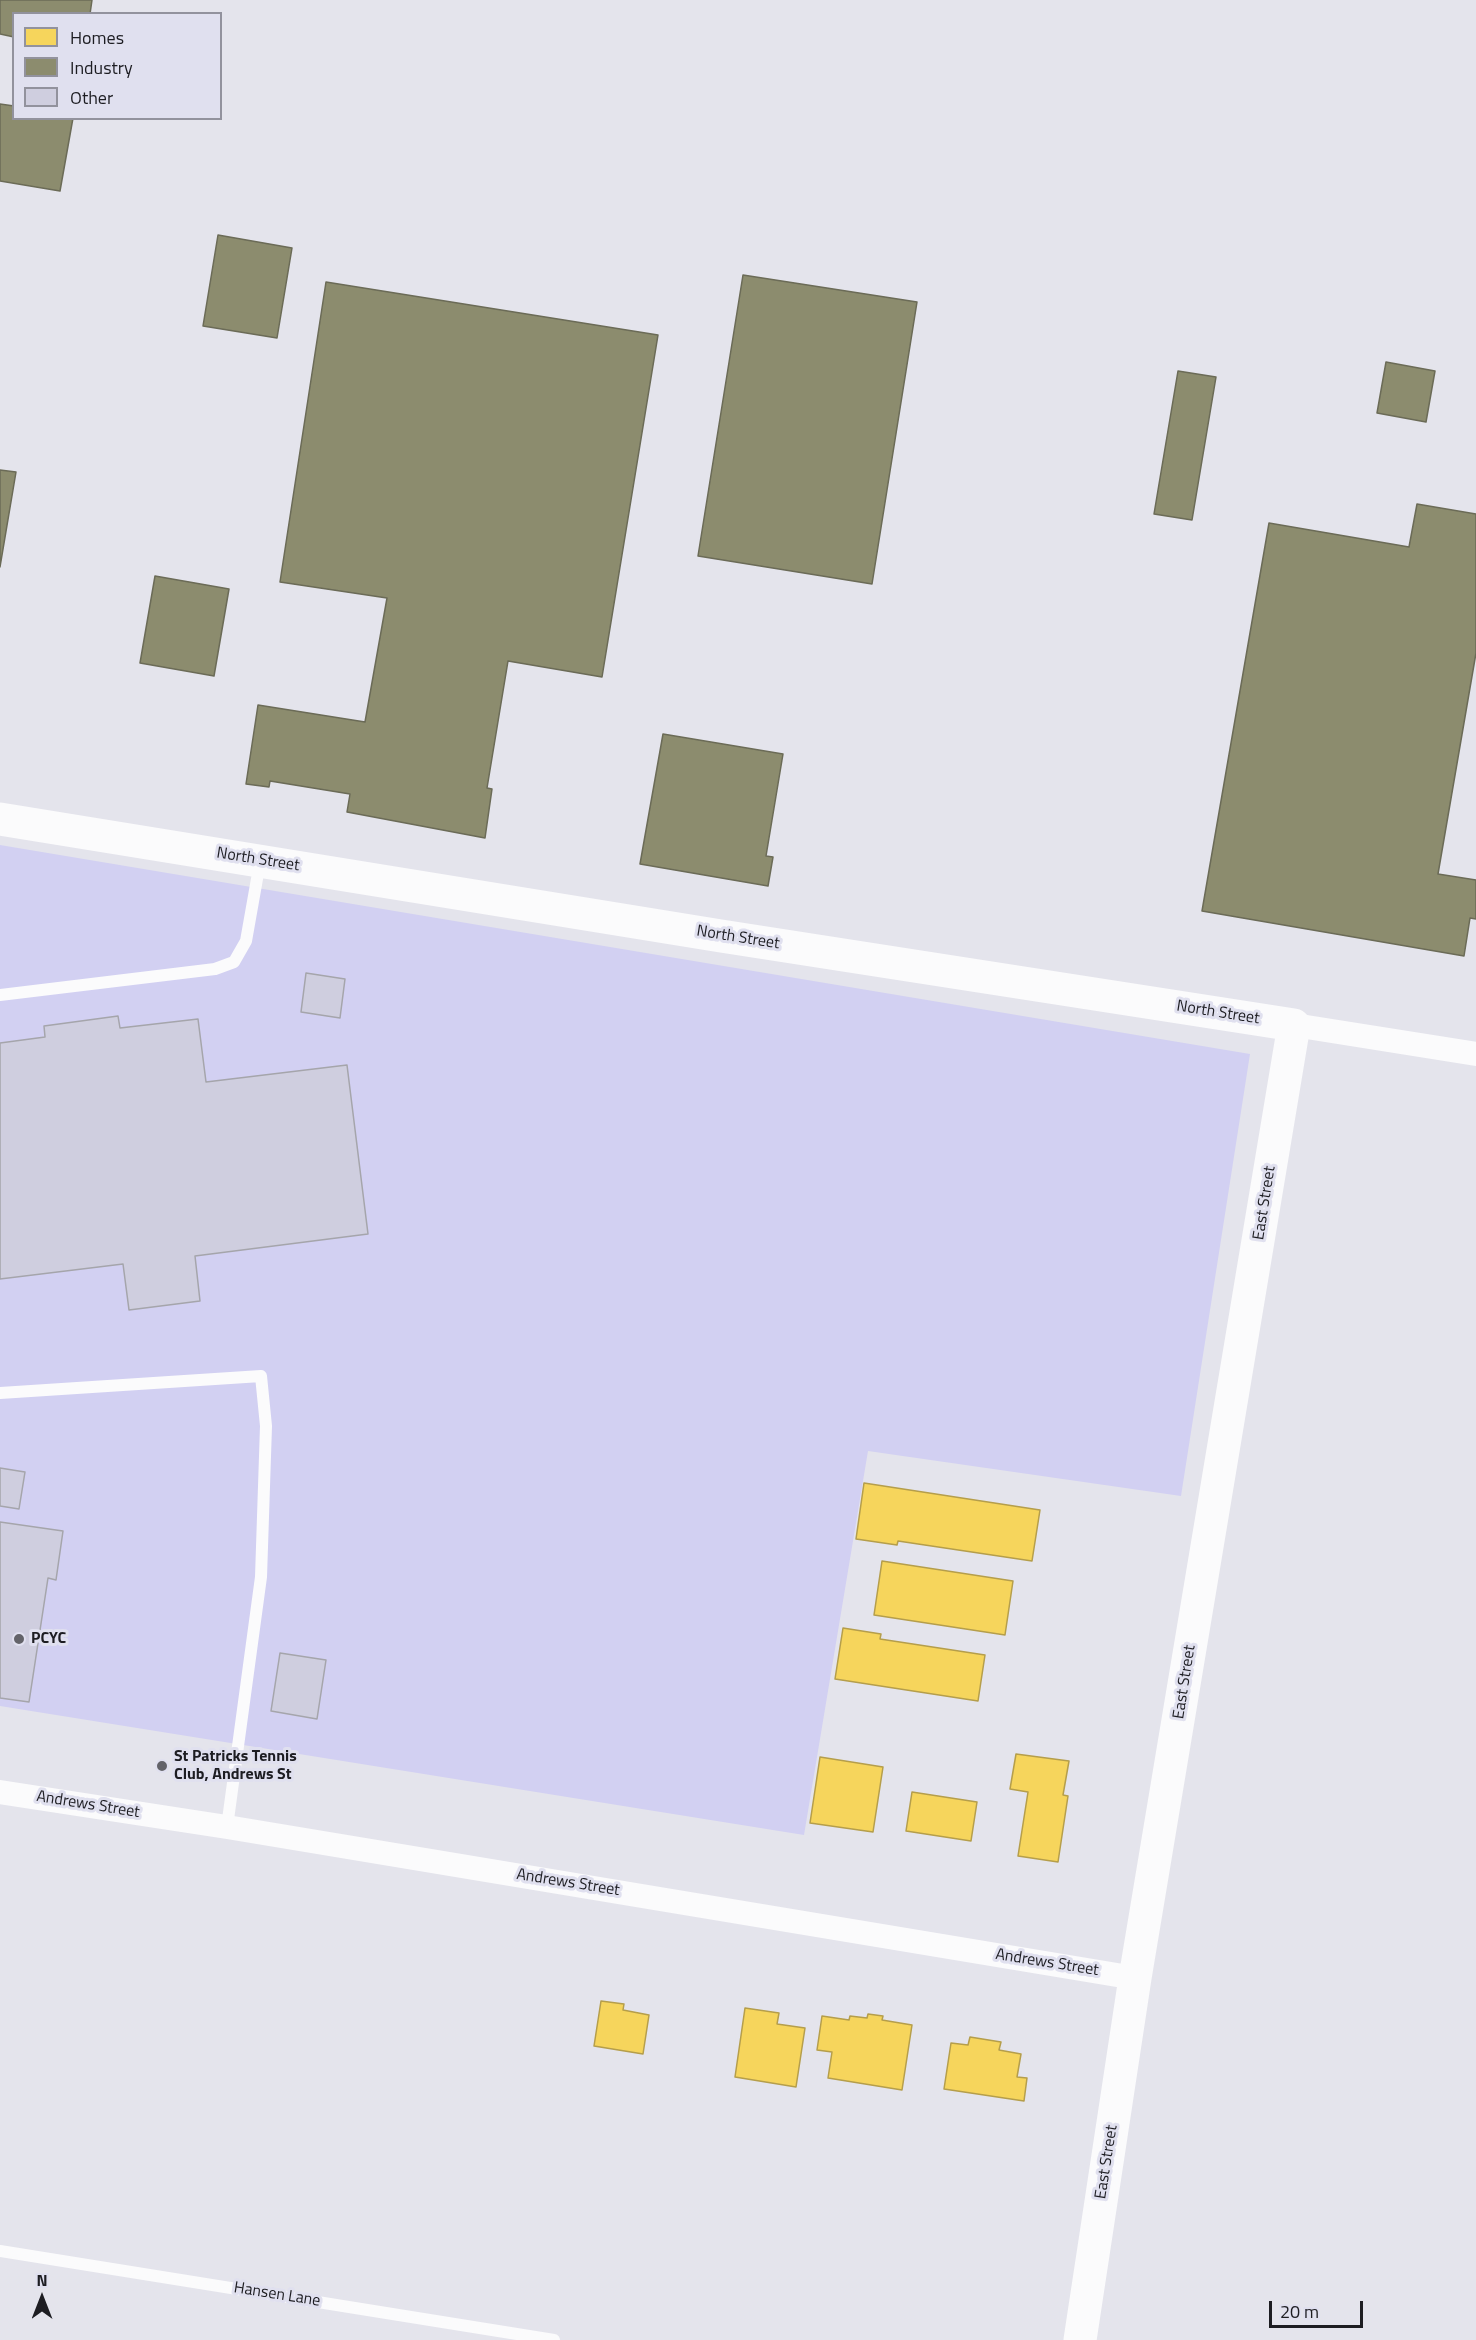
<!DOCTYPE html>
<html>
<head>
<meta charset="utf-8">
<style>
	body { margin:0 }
	#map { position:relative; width:1476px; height:2340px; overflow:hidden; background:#e4e4ec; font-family:"Titillium Web",sans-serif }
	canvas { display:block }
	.legend { position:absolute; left:12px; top:12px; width:210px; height:108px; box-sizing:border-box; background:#e0e0ef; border:2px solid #92929d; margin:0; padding:8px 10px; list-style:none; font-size:18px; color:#1d1d22 }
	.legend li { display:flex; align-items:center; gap:12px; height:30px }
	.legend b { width:30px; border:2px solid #92929d }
	.north { position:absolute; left:12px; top:2268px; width:60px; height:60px; -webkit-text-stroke:4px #e0e0ef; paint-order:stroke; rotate:0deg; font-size:16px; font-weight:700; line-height:24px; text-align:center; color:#1d1d22 }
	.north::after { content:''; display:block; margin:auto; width:21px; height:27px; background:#1d1d22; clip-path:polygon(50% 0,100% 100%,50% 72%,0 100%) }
	.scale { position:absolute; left:1269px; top:2301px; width:94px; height:27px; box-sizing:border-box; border:3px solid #1d1d22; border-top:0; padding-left:8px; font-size:18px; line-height:21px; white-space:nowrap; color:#1d1d22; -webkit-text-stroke:4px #e0e0ef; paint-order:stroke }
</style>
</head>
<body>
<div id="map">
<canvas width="1476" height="2340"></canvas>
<ul class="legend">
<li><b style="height:16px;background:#f6d55c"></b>Homes</li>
<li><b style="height:16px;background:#8c8c6e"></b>Industry</li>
<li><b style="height:16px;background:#cfcedf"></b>Other</li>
</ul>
<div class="north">N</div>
<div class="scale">20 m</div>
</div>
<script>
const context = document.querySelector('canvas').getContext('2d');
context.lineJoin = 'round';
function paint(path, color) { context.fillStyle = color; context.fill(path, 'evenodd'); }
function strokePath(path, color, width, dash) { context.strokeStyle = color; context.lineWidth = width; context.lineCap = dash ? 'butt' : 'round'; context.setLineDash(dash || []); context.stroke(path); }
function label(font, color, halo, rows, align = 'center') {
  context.font = font + ' "Titillium Web",sans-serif'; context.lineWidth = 6; context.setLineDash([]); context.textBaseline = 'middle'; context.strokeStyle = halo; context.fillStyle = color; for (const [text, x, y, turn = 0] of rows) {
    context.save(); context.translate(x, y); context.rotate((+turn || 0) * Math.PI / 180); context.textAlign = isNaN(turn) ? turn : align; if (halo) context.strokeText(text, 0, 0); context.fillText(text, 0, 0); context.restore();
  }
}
const green = new Path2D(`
	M0,845L1250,1054L1181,1496L868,1451L804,1835L0,1706Z`);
const homes = new Path2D(`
	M864,1483L1040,1510L1032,1561L898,1541L897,1545L856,1539Z
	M882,1561L1013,1581L1005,1635L874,1615Z
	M843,1628L881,1634L880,1639L985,1655L978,1701L835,1679Z
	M1016,1754L1069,1761L1063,1795L1068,1796L1058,1862L1018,1856L1028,1792L1010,1789Z
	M820,1757L883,1767L873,1832L810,1823Z
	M912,1792L977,1802L971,1841L906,1831Z
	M601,2001L624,2004L623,2010L649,2015L643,2054L594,2046Z
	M745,2008L779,2013L777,2024L805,2028L796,2087L735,2077Z
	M868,2014L883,2016L882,2020L912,2025L902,2090L828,2078L832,2052L817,2050L822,2016L849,2020L850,2016L867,2018Z
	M970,2037L1001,2042L999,2050L1021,2054L1017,2077L1027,2078L1024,2101L944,2089L951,2043L968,2045Z`);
const industry = new Path2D(`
	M0,0H92L90,14H14V37L0,34Z
	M0,104L14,106V118H73L60,191L0,181Z
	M218,235L292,248L277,338L203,326Z
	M743,275L917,302L872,584L698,556Z
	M326,282L658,335L602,677L508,661L487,788L492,789L485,838L347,812L350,794L270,781L269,787L246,784L258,705L365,722L387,598L280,582Z
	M1386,362L1435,371L1426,422L1377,413Z
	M1178,371L1216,377L1192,520L1154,514Z
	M0,470L16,472L0,567Z
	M1417,504L1476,514V653L1438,874L1476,880V919L1470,918L1464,956L1202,911L1269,523L1409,547Z
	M155,576L229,589L214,676L140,663Z
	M663,734L783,754L766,856L773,857L768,886L640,864Z`);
const building = new Path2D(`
	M306,973L345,979L340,1018L301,1012Z
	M118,1016L120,1028L198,1019L206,1082L347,1065L368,1234L195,1256L200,1301L129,1310L123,1264L0,1279V1043L45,1037L44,1026Z
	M0,1468L25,1472L19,1509L0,1506Z
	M0,1522L63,1531L56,1580L48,1578L29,1702L0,1698Z
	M280,1653L326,1660L317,1719L271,1711Z`);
const lane = new Path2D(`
	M0,995L215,969L234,962L246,941L260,862
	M0,1393L261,1376L266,1426L261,1577L227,1827
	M0,2251L554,2340`);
const street = new Path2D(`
	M1294,1025L1476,1054
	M0,1792L227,1827L1135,1978`);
const secondary = new Path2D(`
	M0,819L721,936L1294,1025L1135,1978L1080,2340`);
const markers = [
	[19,1639,6,"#636369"],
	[162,1766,6,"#636369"]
];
const streetNames = [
	["North Street",258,860,9],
	["North Street",738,938,9],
	["North Street",1218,1013,9],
	["East Street",1265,1203,-81],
	["East Street",1185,1682,-81],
	["Andrews Street",88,1805,9],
	["Andrews Street",568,1883,9],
	["Andrews Street",1047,1963,9],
	["East Street",1107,2162,-81],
	["Hansen Lane",277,2295,9]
];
const poiNames = [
	["PCYC",31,1639],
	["St Patricks Tennis",174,1757],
	["Club, Andrews St",174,1775]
];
paint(green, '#d2d0f2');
paint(homes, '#f6d55c');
strokePath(homes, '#b59e4b', 1.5);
paint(industry, '#8c8c6e');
strokePath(industry, '#6b6b57', 1.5);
paint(building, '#cfcedf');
strokePath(building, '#a5a5ab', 1.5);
strokePath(lane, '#fbfbfc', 12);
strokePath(street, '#fbfbfc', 24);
strokePath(secondary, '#fbfbfc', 33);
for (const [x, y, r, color] of markers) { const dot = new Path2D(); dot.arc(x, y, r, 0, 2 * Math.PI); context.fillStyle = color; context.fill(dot); strokePath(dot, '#e0e0ef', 2); }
label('16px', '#1d1d22', '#e0e0ef', streetNames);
label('bold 16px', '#1d1d22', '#e0e0ef', poiNames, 'left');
</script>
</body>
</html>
